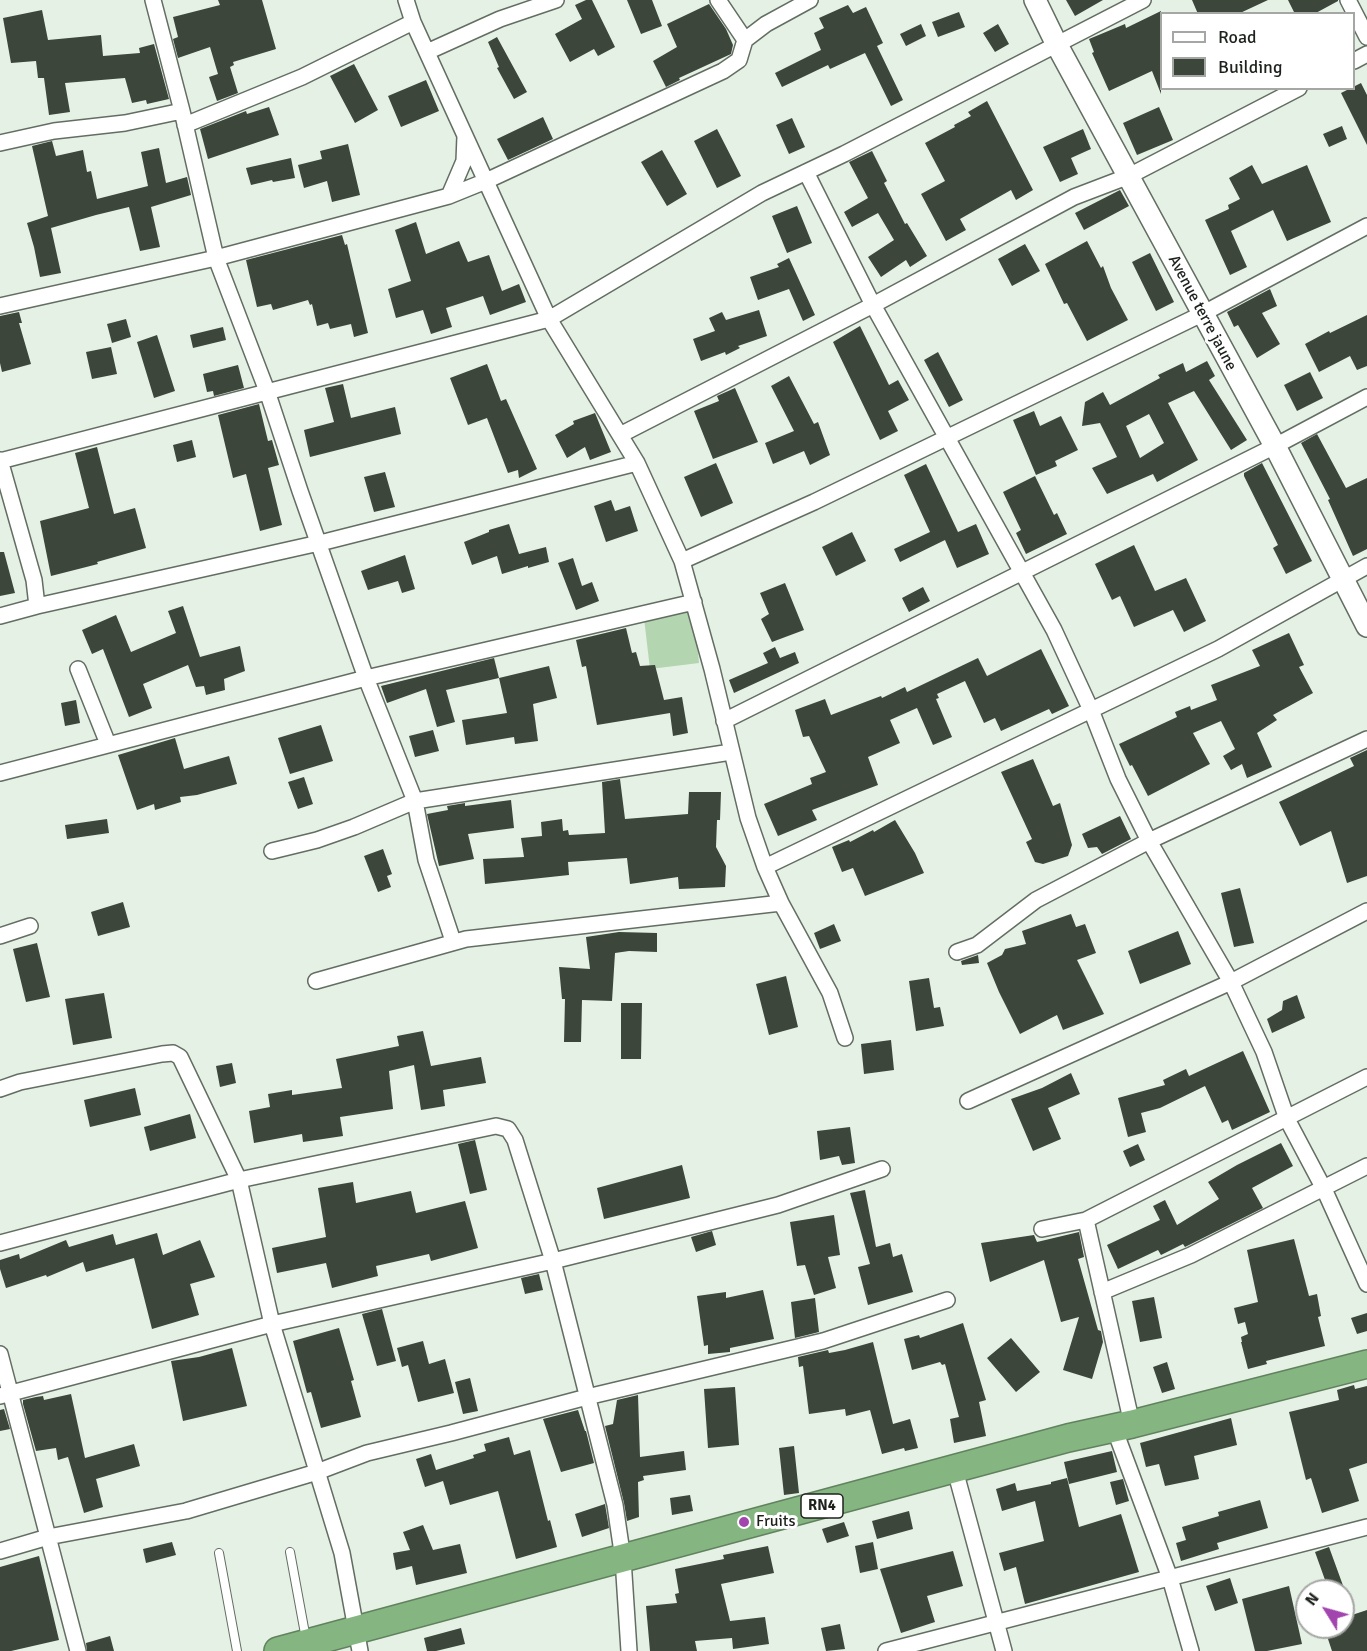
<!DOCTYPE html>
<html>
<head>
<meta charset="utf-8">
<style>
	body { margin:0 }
	#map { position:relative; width:1367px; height:1651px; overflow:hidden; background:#e5f1e4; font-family:Signika,sans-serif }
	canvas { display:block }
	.legend { position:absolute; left:1160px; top:12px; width:195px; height:78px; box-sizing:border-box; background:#fff; border:2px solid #a5a7a5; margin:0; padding:8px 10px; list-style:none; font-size:18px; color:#1e221d }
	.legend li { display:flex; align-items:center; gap:12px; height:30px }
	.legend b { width:30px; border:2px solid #a5a7a5 }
	.north { position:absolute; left:1295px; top:1579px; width:60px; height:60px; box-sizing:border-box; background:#fff; border:2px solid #a5a7a5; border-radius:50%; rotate:307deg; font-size:16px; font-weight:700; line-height:24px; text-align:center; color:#1e221d }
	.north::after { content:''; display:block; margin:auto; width:21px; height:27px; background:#a245ae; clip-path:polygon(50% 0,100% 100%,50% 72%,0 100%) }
</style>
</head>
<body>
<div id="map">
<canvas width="1367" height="1651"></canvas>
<ul class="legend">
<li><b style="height:8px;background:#fff"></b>Road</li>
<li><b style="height:16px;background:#3c463b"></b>Building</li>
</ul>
<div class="north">N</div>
</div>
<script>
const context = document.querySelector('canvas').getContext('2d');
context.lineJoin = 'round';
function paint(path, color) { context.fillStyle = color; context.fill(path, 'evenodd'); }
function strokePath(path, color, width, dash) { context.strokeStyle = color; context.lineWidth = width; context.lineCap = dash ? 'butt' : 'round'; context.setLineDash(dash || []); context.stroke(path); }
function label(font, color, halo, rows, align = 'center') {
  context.font = font + ' Signika,sans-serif'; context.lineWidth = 6; context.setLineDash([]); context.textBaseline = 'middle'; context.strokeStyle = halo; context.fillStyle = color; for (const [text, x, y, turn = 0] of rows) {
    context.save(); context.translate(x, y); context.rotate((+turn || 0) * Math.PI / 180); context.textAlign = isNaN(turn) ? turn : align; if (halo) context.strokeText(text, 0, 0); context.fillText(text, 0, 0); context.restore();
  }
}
const green = new Path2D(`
	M694,612L699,663L650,669L644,618Z`);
const building = new Path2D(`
	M218,0H262L276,49L233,62L234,65L230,67L238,93L217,101L209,77L218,74L210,47L178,58L173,39L178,37L173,17L220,5Z
	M586,0H592L615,47L598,56L594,49L570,62L555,34L582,19L575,5Z
	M627,0H652L662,26L641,34Z
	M1066,0H1103L1075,16Z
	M1192,0H1268L1238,14H1198Z
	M1288,0H1338V1L1314,14H1295Z
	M709,4L726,29L733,45L731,54L679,78L680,80L666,87L653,61L677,47L667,24Z
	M848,5L853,13L866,7L883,43L877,46L903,100L891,106L865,53L830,69L828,65L782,87L775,73L821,50L814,33L824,28L819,18Z
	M42,10L48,40L101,35L103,56L140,53L139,48L154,44L169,99L147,104L146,100L132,103L125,78L65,83L70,112L49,115L44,78H38L36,61L11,63L3,18Z
	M1161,11V94L1152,71L1109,91L1092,53L1094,52L1089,39L1125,24L1126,28Z
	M959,12L965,27L938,37L932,22Z
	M921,24L926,36L906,46L900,34Z
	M998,24L1009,44L995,52L983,33Z
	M497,37L527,92L514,99L497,68L499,67L488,42Z
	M354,64L378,110L355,123L330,76Z
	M426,80L439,111L401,127L388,96Z
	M1361,83L1367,95V145L1341,93Z
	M987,101L1033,190L1016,200L1011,190L960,219L966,230L946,241L921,194L945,181L925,143L955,127L954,125L971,116L968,112Z
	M269,107L279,135L208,159L200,129L246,111L247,114Z
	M1159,107L1173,140L1137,155L1123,123Z
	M543,117L553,139L508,160L497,139Z
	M792,118L805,147L789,154L776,125Z
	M1342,126L1347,139L1329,147L1323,134Z
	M717,129L741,176L717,188L694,141Z
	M1083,129L1091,149L1071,158L1078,174L1060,182L1043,147Z
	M52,141L56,156L83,150L87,172L91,171L97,199L148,186L141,152L159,148L166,183L187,177L191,195L151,207L160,247L140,251L129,207L96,215L51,228L61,273L40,277L34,247L27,223L48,216L32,146Z
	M348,144L360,195L332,202L327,181L304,188L298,165L322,159L320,151Z
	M662,150L687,194L667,206L641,162Z
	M872,151L887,181L884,183L905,224L907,223L927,256L910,267L906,260L881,277L868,257L894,240L878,213L852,227L844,212L868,198L849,162Z
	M291,158L295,178L273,182L272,180L251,185L246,168Z
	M1252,165L1262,184L1307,165L1331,222L1287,241L1273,210L1231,231L1247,267L1230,275L1205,220L1229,209L1228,205L1240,199L1229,178Z
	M1120,190L1129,206L1084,230L1075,213Z
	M797,206L812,243L787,253L772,216Z
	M416,222L426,254L459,241L468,262L489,255L502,291L519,284L526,302L490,315L483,296L446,308L452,327L431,334L423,310L396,318L388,289L411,281L395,230Z
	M342,235L345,245L347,244L368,333L354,337L351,324L330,329L328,323L317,326L312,304L310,305L308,300L273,310L271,304L257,307L246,260Z
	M1087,241L1101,268L1103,266L1111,288L1128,320L1087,341L1067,303L1064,304L1045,264Z
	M1025,244L1040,271L1012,286L998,259Z
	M1150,253L1174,302L1156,311L1132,262Z
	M789,258L815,315L803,321L789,289L758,300L750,277L779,267L777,264Z
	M1270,289L1277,306L1262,313L1280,344L1257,358L1238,325L1234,327L1227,312Z
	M759,310L767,336L738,346L740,348L726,355L725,352L701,361L693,339L715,331L709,318L722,312L726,320Z
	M19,312L22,323H19L31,364L2,372L0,363V316Z
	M1367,315V366L1357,370L1350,356L1319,372L1305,344L1329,331L1330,333Z
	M126,319L131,337L112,343L107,324Z
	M860,326L889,385L898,380L909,400L888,411L898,431L880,440L833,342Z
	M223,327L226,340L193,348L190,335Z
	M157,335L175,391L154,398L137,342Z
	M111,347L117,374L92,379L86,352Z
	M938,352L963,400L949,407L924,360Z
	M1207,361L1215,376L1209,380L1247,440L1231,450L1194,391L1168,403L1198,460L1157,482L1153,474L1107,494L1092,468L1117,457L1100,423L1082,426L1085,402L1103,392L1110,405L1160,378L1158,375L1183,363L1186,372ZM1149,414L1164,443L1140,458L1126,426Z
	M487,364L501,401L506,399L537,469L519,478L518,470L508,473L487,418L468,425L450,378Z
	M238,365L244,388L214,396L213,391L207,392L203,374Z
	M1310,372L1323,398L1297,411L1284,385Z
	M789,376L814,424L818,422L830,455L810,465L804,451L773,464L765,443L794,431L771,386Z
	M343,384L351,418L395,407L401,434L310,457L304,430L334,422L325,388Z
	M735,388L758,442L713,459L694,411L719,401L717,396Z
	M259,404L268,441L272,440L279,465L268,468L282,525L260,531L246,474L233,478L218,415Z
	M1034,411L1040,426L1061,416L1078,450L1055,461L1057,466L1036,475L1013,420Z
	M595,413L611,452L590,460L585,447L567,458L555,435L574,424L573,421Z
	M1317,434L1346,488L1367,478V549L1353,556L1328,500L1330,499L1301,443Z
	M192,440L196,457L177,462L173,445Z
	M97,447L114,514L135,508L146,548L97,562L98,564L51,576L40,521L89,508L75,453Z
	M716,463L733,503L701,517L684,477Z
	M1262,463L1312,561L1286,574L1273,548L1278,545L1244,476V473Z
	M926,464L958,532L976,524L989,554L957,568L945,540L900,562L894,549L930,532L904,475Z
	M385,472L395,507L374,512L364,477Z
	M1035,476L1054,515L1057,513L1067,534L1026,554L1016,533L1021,530L1003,492Z
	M611,500L615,511L630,506L638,531L606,542L594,506Z
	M509,524L519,554L546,547L549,562L528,568V566L502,574L497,556L472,565L464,542L489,532V530Z
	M852,532L866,561L836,576L822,547Z
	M1134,545L1155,591L1186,578L1206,621L1184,632L1173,610L1134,627L1120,596L1112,600L1095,564Z
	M0,552H4L15,593L0,596Z
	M405,555L415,589L402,593L398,581L368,590L361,571Z
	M573,558L582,586L592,582L599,601L576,610L558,563Z
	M785,583L804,630L772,642L761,619L769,614L760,593Z
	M923,587L930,601L909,612L902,598Z
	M183,606L200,657L240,646L245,671L224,679L225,690L206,695L204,686L196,687L188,665L143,684L152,708L129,717L103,649L92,654L82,630L116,615L131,652L176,633L168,611Z
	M626,628L632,653L636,652L640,666L655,665L664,700L682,697L688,733L673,736L670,713L597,725L586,666L582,667L576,640Z
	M1289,633L1304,665L1299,667L1313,693L1273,715L1277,720L1257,733L1272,767L1247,778L1242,764L1231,770L1223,756L1235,749L1221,721L1193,733L1210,764L1148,796L1132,765L1130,766L1119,744L1177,717L1175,712L1190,706L1191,710L1217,700L1211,685L1260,666L1252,650Z
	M775,647L780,658L795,652L799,663L734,693L729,680L768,663L763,653Z
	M1041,649L1069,706L1052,714L1049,709L1001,731L995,718L984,723L965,681L937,694L939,698L936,699L952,737L933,745L917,708L890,720L900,743L868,757L878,785L812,810L817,820L778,836L764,804L812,784L810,778L826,772L809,736L803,737L795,710L825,699L831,715L881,696L882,698L905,687L907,692L978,658L987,676Z
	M494,658L499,678L446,690L455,722L437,727L426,689L387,703L381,686Z
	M549,666L557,698L533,704L538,741L515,744L514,737L466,745L462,720L507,713L499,678Z
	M76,700L80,723L65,726L61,703Z
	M321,725L333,761L290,774L278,738Z
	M433,730L439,751L415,757L409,736Z
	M175,738L184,769L229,756L237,784L197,795L180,797L181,802L155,810L154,804L137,810L118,755Z
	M1367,750V876L1347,883L1331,831L1300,846L1279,802L1354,766L1350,758Z
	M1033,759L1053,806L1060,803L1072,845L1068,856L1043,864L1035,862L1026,842L1032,839L1001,772Z
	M304,777L313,804L298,809L288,782Z
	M620,779L625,819L688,814L689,792H721L720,820H717L716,847L726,866L725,887L679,889L678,877L630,884L627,858L568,862L569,875L485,884L483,859L524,857L521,838L542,836L541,822L562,819L563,831L568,830L569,835L605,833L602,782Z
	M511,800L514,828L468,834L474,859L439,866L427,814L448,810L447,806L465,803V806Z
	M1120,816L1131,839L1102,854L1097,847L1088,848L1082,834Z
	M107,819L109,833L67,839L65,825Z
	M895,820L915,853L924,873L865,896L853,868L842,872L832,847L849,840L850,842L873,830L874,832Z
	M383,849L392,874L387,876L391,887L378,892L364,856Z
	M1240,888L1254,943L1234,947L1221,893Z
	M123,902L130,927L98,936L91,912Z
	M1071,914L1076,927L1085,924L1096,953L1077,960L1104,1014L1063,1030L1057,1015L1020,1034L999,992L987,963L1002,955L1005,949L1026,944L1022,931Z
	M834,924L841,941L820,949L814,933Z
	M1178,931L1191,964L1140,984L1128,951Z
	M619,932L657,933V952L629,951L615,953L612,1001L582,1000L581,1042H564L565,999H562L559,967L590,969L586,937Z
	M37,943L50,997L26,1002L13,949Z
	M978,955L979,963L962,965L961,961Z
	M786,976L798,1027L769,1035L756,984Z
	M929,978L934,1008L940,1007L944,1026L916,1031L909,981Z
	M104,993L112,1038L73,1045L65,999Z
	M1297,995L1305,1018L1272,1033L1267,1019L1282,1010L1283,1001Z
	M621,1003H642L641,1059H621Z
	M423,1031L431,1066L481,1057L486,1083L443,1090L445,1106L421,1110L414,1065L389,1071L393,1109L340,1117L343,1136L303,1142L302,1134L254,1143L249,1111L270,1107L268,1094L292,1090V1095L342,1088L336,1059L399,1046L397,1036Z
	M891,1040L894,1070L864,1074L861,1044Z
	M1243,1051L1270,1112L1232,1130L1228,1120L1222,1123L1205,1086L1160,1108L1141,1113L1146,1132L1128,1137L1118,1098L1165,1085L1163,1080L1186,1069L1189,1076Z
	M232,1063L236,1083L220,1087L216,1066Z
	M1071,1073L1080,1094L1048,1108L1061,1139L1033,1151L1011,1099L1042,1088Z
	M135,1088L141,1115L90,1127L84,1100Z
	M190,1114L196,1138L150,1151L144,1127Z
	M850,1127L855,1163L842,1165L839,1156L820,1160L817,1131Z
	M475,1140L487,1190L470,1194L458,1144Z
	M1281,1143L1293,1166L1252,1188L1263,1208L1185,1247L1183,1244L1161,1255L1158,1250L1118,1269L1107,1245L1160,1220L1153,1206L1165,1200L1177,1225L1219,1199L1208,1182L1237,1165Z
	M1138,1144L1145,1160L1130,1167L1123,1151Z
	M682,1165L690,1198L604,1219L597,1188Z
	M353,1182L356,1203L411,1191L416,1213L465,1201L478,1248L431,1261L429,1254L376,1266L378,1276L332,1288L326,1263L277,1273L272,1248L326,1237L318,1188Z
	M865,1190L876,1247L890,1243L893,1257L902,1254L913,1292L868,1305L858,1267L870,1264L850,1193Z
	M834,1215L840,1255L828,1257L836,1288L814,1295L805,1265L797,1266L790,1222Z
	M712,1231L716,1245L696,1252L691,1237Z
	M1079,1232L1084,1257L1078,1259L1098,1330L1101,1331L1103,1342L1092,1379L1063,1370L1079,1317L1061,1322L1044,1260L990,1282L981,1243L1034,1235L1037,1242Z
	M157,1233L163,1255L200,1240L215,1277L190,1284L199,1315L152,1329L134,1258L86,1272L83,1262L47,1277L46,1275L6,1288L0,1269V1260L19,1254L20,1259L66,1240L69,1247L113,1234L116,1245Z
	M1294,1239L1309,1296L1317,1294L1321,1316L1318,1317L1325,1346L1266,1361L1267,1364L1248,1369L1241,1342H1242L1241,1337L1248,1334L1245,1322L1238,1324L1234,1308L1258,1302L1247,1250Z
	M539,1274L543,1290L525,1294L521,1278Z
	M763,1290L774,1339L730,1348V1352L708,1354V1345L704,1346L697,1296L726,1292V1298Z
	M1154,1297L1162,1338L1140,1342L1132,1301Z
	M815,1298L819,1332L795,1338L791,1302Z
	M382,1309L396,1361L377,1366L362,1314Z
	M1367,1313V1331L1357,1334L1351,1318Z
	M963,1323L986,1400L979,1402L986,1436L954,1443L950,1419L959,1417L945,1364L942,1365L940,1362L912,1370L904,1339L919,1335L920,1338Z
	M339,1328L354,1380L351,1381L361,1417L321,1428L311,1392L307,1393L293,1341Z
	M1011,1338L1040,1372L1016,1392L987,1358Z
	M423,1341L429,1364L445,1359L454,1393L418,1402L408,1365L402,1367L397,1348Z
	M873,1342L893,1424L910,1419L918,1448L905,1451L904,1448L882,1454L870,1410L846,1416L845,1409L809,1414L803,1366L799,1367L798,1357L828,1350L829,1353L845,1350Z
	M232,1348L247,1406L183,1421L171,1361L199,1357Z
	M1167,1362L1175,1389L1162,1393L1153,1367Z
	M470,1378L478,1411L463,1414L455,1382Z
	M1354,1385L1355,1389L1367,1386V1463L1349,1469L1359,1501L1322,1513L1311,1478L1306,1480L1289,1412L1339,1400L1337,1390Z
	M735,1387L739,1445L708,1448L704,1389Z
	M71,1394L85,1458L134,1444L140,1466L96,1479L103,1507L84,1513L68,1457L58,1460L56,1448L36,1451L23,1404V1400L36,1397L43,1396L44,1400Z
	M638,1395L640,1457L684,1451L686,1470L643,1476L644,1480L638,1482L639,1517L627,1521L624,1503L605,1426L613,1424L617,1400Z
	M4,1409L10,1429L0,1431V1410Z
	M578,1410L585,1431H586L594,1463L561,1472L543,1419Z
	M1231,1418L1237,1445L1194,1456L1199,1479L1165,1486L1159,1464L1146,1467L1140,1443Z
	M509,1437L514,1455L530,1450L548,1521L550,1520L557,1547L516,1559L498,1491L450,1505L443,1481L425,1487L416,1459L431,1454L436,1470L474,1458L473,1455L486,1451L484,1444Z
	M794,1446L799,1493L784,1495L779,1448Z
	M1112,1451L1117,1472L1069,1484L1064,1462Z
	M1067,1478L1079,1527L1121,1514L1139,1572L1025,1604L1016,1567L1004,1571L999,1553L1044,1541L1035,1501L1002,1511L996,1489L1015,1483L1017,1491L1051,1484V1482Z
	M1123,1479L1129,1501L1116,1505L1110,1482Z
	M690,1495L693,1511L672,1515L670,1498Z
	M1260,1500L1268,1528L1217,1543L1219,1549L1181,1561L1176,1543L1186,1540L1182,1527L1219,1516L1218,1512Z
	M605,1504L609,1528L582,1537L575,1514Z
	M909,1511L913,1529L877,1539L872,1521Z
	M844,1522L849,1536L827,1543L822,1529Z
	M423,1525L433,1550L460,1544L467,1573L416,1585L412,1566L396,1570L393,1553L410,1550L403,1532Z
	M172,1542L176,1555L146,1563L143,1549Z
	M873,1542L878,1569L860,1573L855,1546Z
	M768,1546L774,1573L721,1584L730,1621L765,1617L769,1644L733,1649L732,1638L695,1641L697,1651H650L646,1606L677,1603L675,1594L679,1593L675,1569L724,1559L723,1555Z
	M1329,1547L1345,1591H1329L1315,1552Z
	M953,1551L963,1586L927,1596L935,1622L901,1633L880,1569Z
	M39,1556L59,1640L11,1651H0V1567Z
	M1230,1578L1238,1603L1215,1611L1206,1586Z
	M1289,1586L1302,1644L1267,1651H1255L1242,1599Z
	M1367,1610V1651H1332L1324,1627H1343V1618Z
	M840,1624L845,1649L826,1651L821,1628Z
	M461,1628L465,1644L436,1651H427L424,1638Z
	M110,1636L114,1651H87L86,1643Z`);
const lane = new Path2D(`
	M290,1552L306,1639
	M219,1553L237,1651`);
const street = new Path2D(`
	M153,0L182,111L216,258L267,391L300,491L366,678L415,801L426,860L453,941
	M406,0L413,22L549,319L637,463L682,561L712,669L748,818L765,867L781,903L830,993L845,1038
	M718,0L745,40
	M1348,0L1367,37
	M427,52L500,19L556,0
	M1354,61L1367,54
	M185,125L302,77L413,22
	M0,143L54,131L125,123L182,111
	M806,172L873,305L1054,630L1091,710L1118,779L1149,841L1231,982L1264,1052L1287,1119L1324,1189L1367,1284
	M449,196L464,161L465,136
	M0,306L216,258L449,196L486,181L723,71L739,60L745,40L766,24L810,0
	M620,435L873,305L1074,197L1129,176L1299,88
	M0,460L34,580L37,606
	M0,461L549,319L762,193L844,154L1143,0
	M682,561L814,502L1202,314L1367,226
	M0,616L37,606L328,541L637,463
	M78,669L108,744
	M724,721L1275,446L1367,397
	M0,773L366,678L694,602
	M272,851L317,840L354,827L415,801L731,752
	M765,867L1218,649L1367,566
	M0,936L30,926
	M957,952L977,945L1036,900L1149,841L1367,739
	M316,981L466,939L781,903
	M0,1089L20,1082L162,1054L173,1053L180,1057L239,1180L272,1324L342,1553L360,1651
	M968,1101L1231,982L1367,911
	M1086,1220L1132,1424
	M1042,1229L1086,1220L1367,1077
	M0,1243L239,1180L496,1126L508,1129L515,1140L553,1261L615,1505L623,1559L629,1651
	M1102,1292L1191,1255L1367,1166
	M0,1354L78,1651
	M0,1396L272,1324L553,1261L778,1205L882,1169
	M1114,1428L1170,1578L1191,1651
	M955,1470L1004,1651
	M0,1551L48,1537L186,1511L317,1472L367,1453L451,1433L587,1397L823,1341L947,1300
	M886,1651L1367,1527`);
const secondary = new Path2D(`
	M1035,0L1057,45L1275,446L1367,626`);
const highway = new Path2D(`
	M278,1651L1068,1438L1132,1424L1367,1364`);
const markers = [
	[744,1522,6,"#a245ae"]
];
const shields = [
	[822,1506,42]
];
const shieldNames = [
	["RN4",822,1506]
];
const streetNames = [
	["Avenue terre jaune",1202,313,62]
];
const poiNames = [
	["Fruits",756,1522]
];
paint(green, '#b3d5b0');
paint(building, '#3c463b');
strokePath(lane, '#636e62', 10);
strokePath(street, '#636e62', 18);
strokePath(secondary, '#636e62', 24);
strokePath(highway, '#61825e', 30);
strokePath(lane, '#fff', 8);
strokePath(street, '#fff', 15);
strokePath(secondary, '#fff', 21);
strokePath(highway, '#85b681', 27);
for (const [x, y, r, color] of markers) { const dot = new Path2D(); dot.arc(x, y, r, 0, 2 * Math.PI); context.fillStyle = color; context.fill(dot); strokePath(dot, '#fff', 2); }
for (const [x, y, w] of shields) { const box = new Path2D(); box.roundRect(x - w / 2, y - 12, w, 24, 4.5); context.fillStyle = '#fff'; context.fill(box); strokePath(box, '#1e221d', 1.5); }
label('bold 15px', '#1e221d', null, shieldNames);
label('16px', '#1e221d', '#fff', streetNames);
label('16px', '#1e221d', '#fff', poiNames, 'left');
</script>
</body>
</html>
